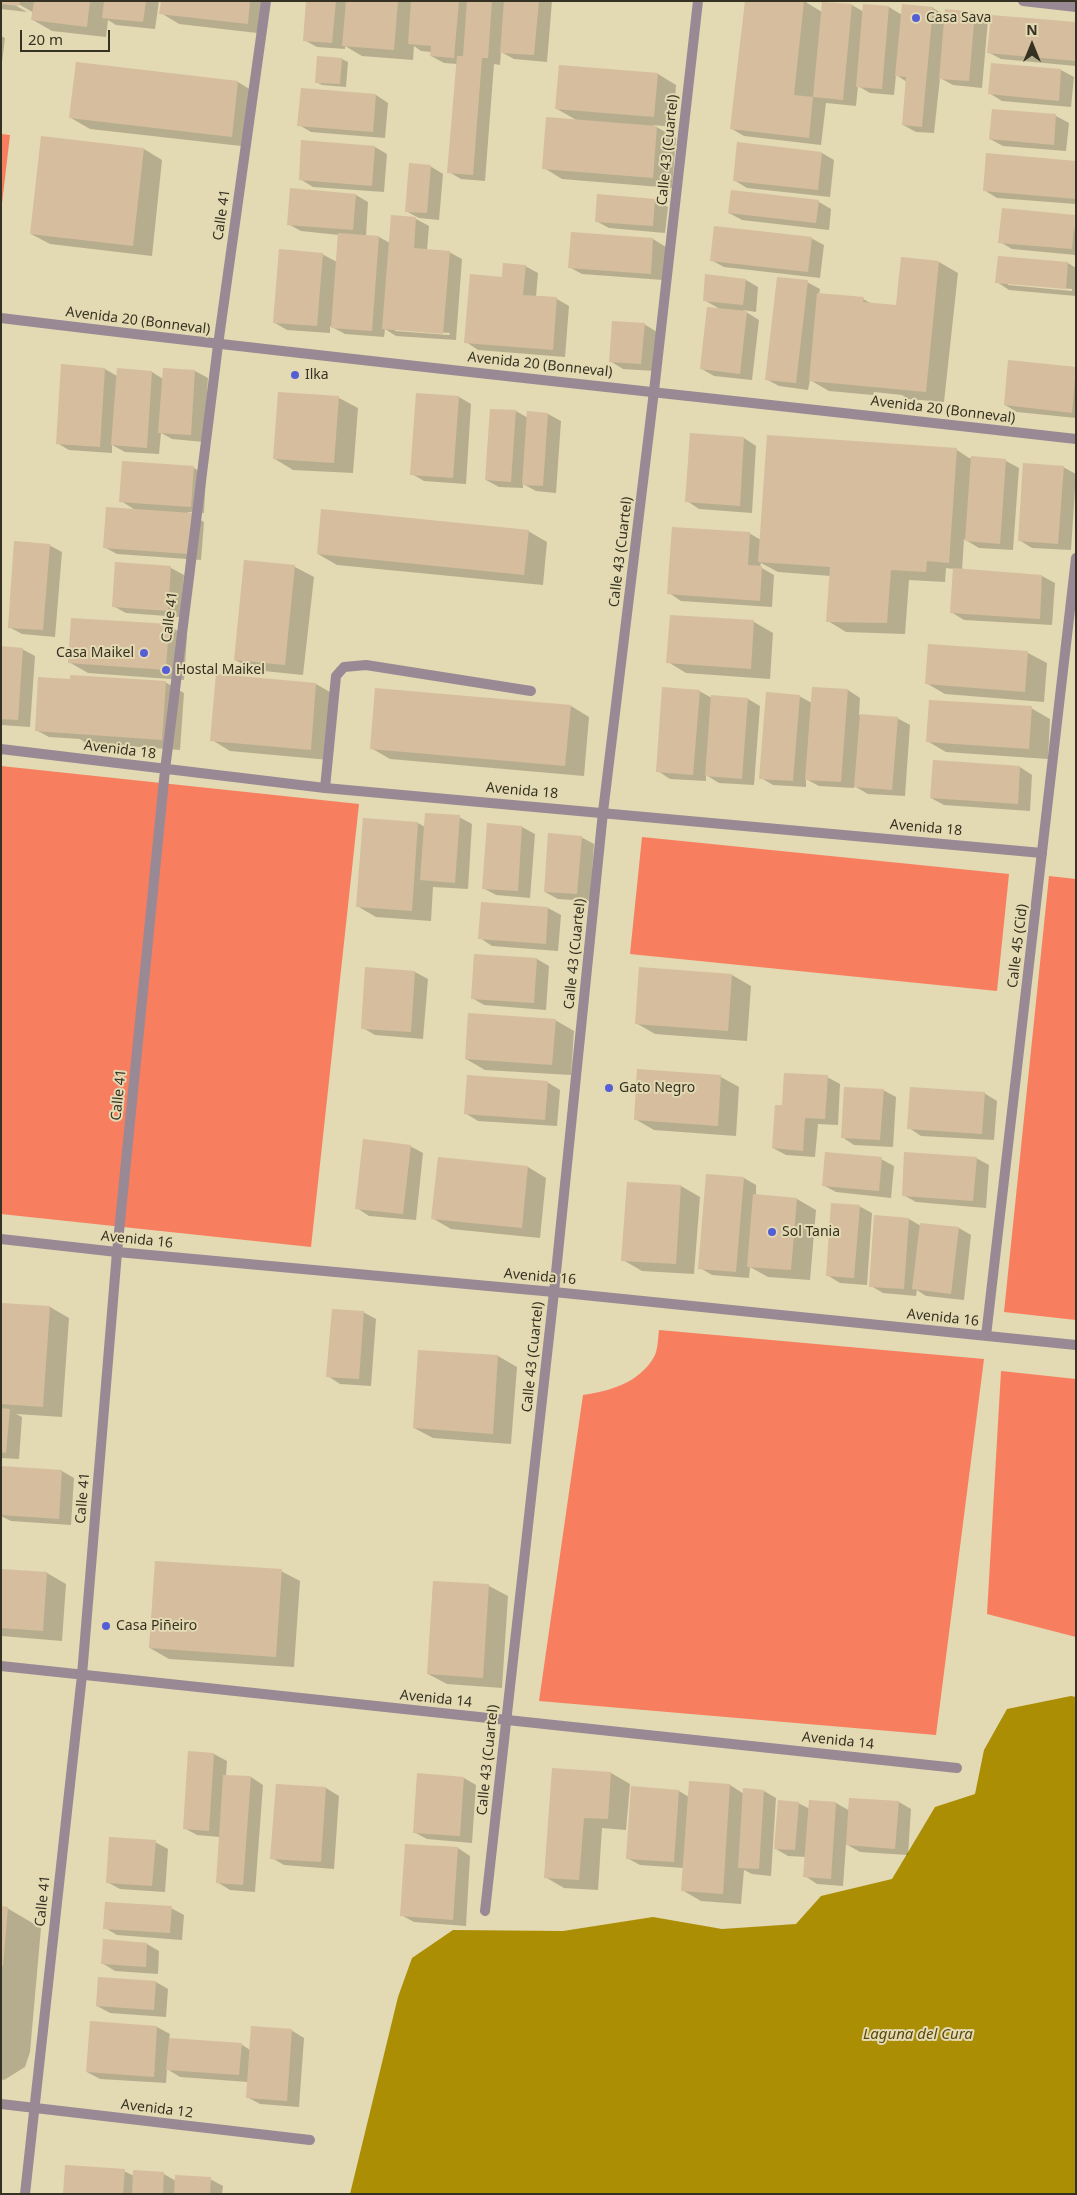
<!DOCTYPE html>
<html>
<head>
<meta charset="utf-8">
<style>
	body { margin:0 }
	#map { position:relative; width:1077px; height:2195px; overflow:hidden; background:#e3d9b2; font-family:"Noto Sans",sans-serif }
	canvas { display:block }
	.frame { position:absolute; inset:0; border:2px solid #363223; pointer-events:none }
	.north { position:absolute; left:1007px; top:20px; width:50px; height:50px; -webkit-text-stroke:4px #e3d9b2; paint-order:stroke; rotate:0deg; font-size:14px; font-weight:700; line-height:20px; text-align:center; color:#363223 }
	.north::after { content:''; display:block; margin:auto; width:18px; height:22px; background:#363223; clip-path:polygon(50% 0,100% 100%,50% 72%,0 100%) }
	.scale { position:absolute; left:20px; top:30px; width:90px; height:22px; box-sizing:border-box; border:2px solid #363223; border-top:0; padding-left:6px; font-size:15px; line-height:18px; white-space:nowrap; color:#363223; -webkit-text-stroke:4px #e3d9b2; paint-order:stroke }
</style>
</head>
<body>
<div id="map">
<canvas width="1077" height="2195"></canvas>
<div class="frame"></div>
<div class="north">N</div>
<div class="scale">20 m</div>
</div>
<script>
const context = document.querySelector('canvas').getContext('2d');
context.lineJoin = 'round';
function paint(path, color) { context.fillStyle = color; context.fill(path, 'evenodd'); }
function strokePath(path, color, width, dash) { context.strokeStyle = color; context.lineWidth = width; context.lineCap = dash ? 'butt' : 'round'; context.setLineDash(dash || []); context.stroke(path); }
function label(font, color, halo, rows, align = 'center') {
  context.font = font + ' "Noto Sans",sans-serif'; context.lineWidth = 4; context.setLineDash([]); context.textBaseline = 'middle'; context.strokeStyle = halo; context.fillStyle = color; for (const [text, x, y, turn = 0] of rows) {
    context.save(); context.translate(x, y); context.rotate((+turn || 0) * Math.PI / 180); context.textAlign = isNaN(turn) ? turn : align; if (halo) context.strokeText(text, 0, 0); context.fillText(text, 0, 0); context.restore();
  }
}
const green = new Path2D(`
	M1,134L10,135L1,212Z
	M1,766L359,804L311,1247L1,1214Z
	M642,837L1009,874L997,991L630,954Z
	M1049,876L1076,879V1320L1004,1312Z
	M659,1330L984,1359L936,1735L539,1701L583,1395C610,1391 639,1383 654,1357C658,1350 658,1338 659,1330Z
	M1001,1371L1076,1379V1637L987,1614Z`);
const water = new Path2D(`
	M1071,1696L1076,1697V2194H350L398,1997L412,1958L453,1930L563,1931L653,1917L722,1929L796,1924L821,1896L892,1879L935,1807L975,1794L984,1750L1007,1709Z`);
const shadow = new Path2D(`
	M1,1H159L155,29L116,25L108,20L106,37L52,31L33,20L34,13L15,2L13,4L27,12L1,9Z
	M162,1H270L266,34L179,24L161,13Z
	M307,1H552L547,62L514,59L501,52L500,65L494,64L485,181L461,179L449,172L457,64L444,63L431,56V52L421,51L414,46L413,60L362,56L345,46V49L317,47L304,40Z
	M746,1H804L822,12L852,5L864,12L889,7L902,15L933,8L946,16V10L975,13L988,20L982,88L953,85L940,78L934,133L916,132L903,125L907,82L896,75L894,95L870,93L858,86L856,106L826,103L821,145L744,136L732,129Z
	M1076,24V66L1001,59L988,52Z
	M1,36L5,38L1,71Z
	M342,59L348,62L346,87L322,85L316,82Z
	M992,64L1061,70L1074,77L1071,107L1002,101L989,93Z
	M658,74L676,85L673,127L653,125L676,138L672,188L562,179L544,168L578,121L557,109Z
	M238,82L256,93L250,147L90,129L71,118Z
	M376,95L388,103L385,138L311,132L299,125Z
	M993,110L1056,116L1069,123L1066,151L1003,146L990,139Z
	M375,147L387,154L384,192L313,187L300,179Z
	M144,149L162,160L152,256L50,244L31,234Z
	M822,153L834,160L830,197L747,188L734,180Z
	M1076,162V204L997,198L984,190Z
	M430,166L443,174L439,220L419,218L406,211Z
	M732,192L819,202L831,209L829,230L742,220L729,213Z
	M356,195L368,202L366,236L379,237L390,243L392,217L416,219L429,226L427,250L449,252L462,259L456,340L396,336L385,329L384,337L345,334L330,326V333L287,330L275,323L322,254L337,262L339,235L301,231L288,224ZM395,329L450,333L449,335L395,331Z
	M655,200L668,207L665,233L609,228L596,221Z
	M1074,216L1076,255L1012,249L1000,242Z
	M572,233L653,239L666,247L663,280L582,274L569,267Z
	M811,238L824,245L820,278L724,267L711,260Z
	M999,257L1068,263L1076,268V296L1009,290L997,282ZM1008,283L1072,289V291L1008,285Z
	M939,262L958,273L944,402L908,399L902,395L874,392L873,395L829,391L810,380L808,390L779,386L766,379L807,282L820,289L819,294L863,299L874,305L897,307Z
	M525,266L538,273L536,297L557,299L569,306L565,357L478,350L466,342L504,278Z
	M746,280L758,287L756,312L743,310L759,320L752,380L714,376L702,369L720,309L704,300Z
	M644,324L657,332L654,371L623,369L610,361Z
	M1076,368V418L1017,412L1005,405Z
	M105,369L117,376L118,370L152,372L163,379L164,369L195,371L208,378L204,442L172,439L161,433L159,454L125,452L112,445V453L69,450L57,443Z
	M279,393L339,398L358,408L353,473L293,470L275,459Z
	M459,397L471,404L466,484L424,481L412,474Z
	M516,411L528,418L548,414L561,421L556,493L536,491L523,484V488L499,487L486,480Z
	M744,438L756,446L752,513L699,509L687,501Z
	M957,450L969,458L1006,461L1019,468L1013,550L979,548L964,539L962,570L1042,576L1055,583L1052,625L964,620L951,612L954,569L946,568L945,582L909,580L905,634L846,632L828,621L831,576L778,572L761,563L760,567L774,575L772,607L681,601L669,593L749,533L761,540Z
	M1063,467L1076,474L1071,550L1032,548L1019,540Z
	M194,468L206,475L204,513L187,512L204,522L201,560L117,554L104,547L137,511L121,501Z
	M528,531L547,542L543,585L337,565L318,554Z
	M49,545L62,552L55,637L22,634L9,627Z
	M246,561L295,567L314,577L303,675L254,670L235,660Z
	M116,564L171,568L184,575L180,617L126,613L113,606Z
	M671,616L754,622L773,633L770,679L686,673L668,662Z
	M169,626L187,636L184,680L88,673L69,662Z
	M1,647L22,649L35,656L30,727L1,725Z
	M1028,653L1047,663L1044,702L945,694L926,683Z
	M165,682L184,693L180,750L86,743L80,739L49,737L36,730Z
	M316,684L335,695L329,760L230,751L212,740Z
	M848,690L860,698L859,715L897,718L910,725L905,796L868,794L854,786V788L819,786L806,779V787L773,785L761,778L799,696L812,703Z
	M699,691L712,698L748,699L760,706L754,785L719,783L706,775V781L670,779L658,771Z
	M571,706L589,717L584,776L390,759L371,748Z
	M1031,708L1050,719L1048,759L946,752L927,741Z
	M1020,767L1032,775L1030,811L944,805L931,798Z
	M459,817L472,824L468,889L433,887L431,921L376,917L357,906L418,823L425,827Z
	M488,825L522,827L535,834L530,898L496,895L483,888Z
	M581,837L594,844L590,901L558,899L545,892Z
	M548,908L561,915L558,951L492,946L480,938Z
	M537,959L549,966L546,1010L484,1005L472,998Z
	M367,969L415,972L428,979L423,1039L375,1035L363,1028Z
	M732,975L751,986L747,1041L655,1034L636,1023Z
	M555,1020L574,1031L571,1075L485,1070L466,1059Z
	M721,1077L739,1087L736,1136L654,1130L635,1119Z
	M827,1077L840,1084L838,1125L818,1124L815,1157L786,1155L773,1148L783,1106Z
	M547,1082L560,1090L557,1126L478,1121L465,1113Z
	M883,1090L896,1097L893,1147L854,1145L842,1137Z
	M984,1093L997,1101L994,1140L921,1136L909,1128Z
	M410,1146L423,1153L416,1220L369,1216L357,1208Z
	M976,1158L989,1165L986,1208L916,1202L903,1195Z
	M881,1159L894,1166L891,1198L836,1192L823,1185Z
	M528,1167L546,1178L540,1238L451,1229L432,1218Z
	M744,1178L756,1185V1196L797,1199L816,1210L810,1280L768,1277L750,1267L749,1278L712,1275L700,1268Z
	M681,1186L700,1197L694,1274L642,1271L623,1260Z
	M859,1206L872,1213L867,1285L840,1283L827,1275Z
	M909,1219L921,1226L959,1228L971,1235L964,1300L926,1296L917,1290L916,1296L883,1293L871,1286Z
	M1,1304L50,1307L69,1318L62,1417L16,1414L22,1417L19,1459L1,1458Z
	M363,1312L376,1319L371,1386L340,1384L328,1376Z
	M419,1351L498,1356L517,1367L511,1444L433,1438L414,1428Z
	M1,1471H62L74,1478L71,1525L11,1521L1,1516Z
	M1,1570L47,1573L66,1584L62,1641L1,1636Z
	M281,1571L300,1581L294,1667L169,1659L150,1648Z
	M435,1582L489,1586L508,1596L502,1688L447,1684L428,1674Z
	M190,1752L214,1754L227,1761L226,1776L251,1777L263,1785L255,1892L230,1890L217,1882L220,1837L197,1835L184,1828Z
	M611,1773L630,1784L626,1830L602,1828L598,1890L564,1888L545,1877Z
	M464,1778L476,1785L472,1843L427,1839L414,1832Z
	M690,1782L730,1785L744,1794L764,1791L776,1798L771,1876L752,1874L744,1870L741,1904L701,1901L682,1890L684,1868L640,1865L627,1858L679,1791L689,1797Z
	M277,1785L326,1788L339,1796L334,1869L284,1865L272,1858Z
	M810,1801L836,1803L850,1811L899,1802L911,1809L908,1855L860,1852L846,1844L843,1886L817,1884L805,1876L806,1857L788,1856L776,1849L798,1803L810,1809Z
	M155,1842L168,1849L165,1892L120,1889L107,1882Z
	M458,1848L470,1856L466,1926L414,1922L401,1915Z
	M1,1908H7L41,1928L30,2052L25,2067L4,2080L1,2079Z
	M171,1908L184,1915L182,1940L117,1935L105,1928Z
	M147,1944L159,1951L158,1974L115,1971L102,1963Z
	M156,1982L168,1989L166,2017L110,2013L97,2006Z
	M91,2022L157,2027L170,2034L169,2039L241,2044L250,2050L291,2030L304,2038L299,2107L260,2104L247,2097L248,2082L180,2077L167,2069L166,2083L100,2079L87,2072Z
	M124,2171L134,2176V2172L164,2174L176,2181L210,2179L223,2186L222,2194H64Z`);
const building = new Path2D(`
	M1,1H20L19,6L1,4Z
	M34,1H90L87,27L31,20Z
	M104,1H146L143,22L102,18Z
	M161,1H250L248,24L159,14Z
	M306,1H336L332,43L303,41Z
	M346,1H398L394,50L342,46Z
	M411,1H459L454,58L430,56L431,46L408,44Z
	M467,1H492L488,58H482L473,175L447,173L457,56H463Z
	M504,1H539L534,55L500,53Z
	M745,1H804L794,95L813,97L822,2L852,4L843,100L813,97L809,138L730,129Z
	M863,4L889,6L882,89L856,87Z
	M902,4L933,7L922,127L902,125L906,77L895,76Z
	M945,9L975,12L969,81L939,79Z
	M991,15L1076,22V61L987,53Z
	M317,56L342,58L340,84L315,83Z
	M76,62L238,81L232,137L69,118Z
	M991,63L1061,69L1059,101L988,94Z
	M559,65L658,73L654,117L555,109Z
	M301,88L376,94L373,132L297,126Z
	M992,109L1056,114L1054,145L989,139Z
	M546,117L657,126L653,178L542,169Z
	M41,136L144,148L133,246L30,234Z
	M301,140L375,146L372,186L299,180Z
	M737,142L822,152L818,190L733,181Z
	M986,153L1076,161V199L983,191Z
	M409,163L431,165L427,213L405,212Z
	M290,188L356,194L353,230L287,225Z
	M731,190L819,200L816,223L728,213Z
	M597,194L655,199L653,226L595,222Z
	M1002,208L1075,215L1072,249L998,243Z
	M391,215L416,217L414,248L450,251L443,334L382,329Z
	M714,226L812,237L808,272L710,261Z
	M571,232L653,238L651,274L568,268Z
	M338,233L379,236L372,331L331,328Z
	M279,249L323,253L317,326L273,323Z
	M998,256L1068,262L1066,289L995,283Z
	M901,257L939,261L926,392L809,381L817,293L864,297L863,302L896,305Z
	M503,263L526,265L523,295L557,297L553,350L464,343L470,274L502,277Z
	M705,274L746,279L743,305L703,301Z
	M777,277L808,280L796,383L765,380Z
	M707,307L747,311L740,374L700,369Z
	M612,321L645,323L641,364L609,362Z
	M1008,360L1076,367L1072,413L1004,405Z
	M61,364L105,368L100,447L56,444Z
	M117,368L152,371L147,448L111,445Z
	M163,368L195,370L191,435L158,433Z
	M278,392L339,396L334,463L273,459Z
	M416,393L459,396L453,478L410,475Z
	M490,409L516,410L511,482L485,480Z
	M527,411L548,413L543,486L522,485Z
	M690,433L744,437L740,506L685,502Z
	M767,435L957,448L949,563L927,561L926,572L891,570L887,623L826,622L830,567L758,562Z
	M971,456L1006,459L1000,544L965,541Z
	M122,461L194,466L191,507L119,502Z
	M1023,463L1064,466L1058,544L1018,541Z
	M106,507L192,513L189,554L103,548Z
	M321,509L529,530L524,575L317,554Z
	M672,527L750,532L748,565L762,566L760,601L667,594Z
	M14,541L50,544L43,630L8,628Z
	M244,560L295,565L285,665L234,660Z
	M115,562L171,566L168,611L112,607Z
	M953,568L1042,575L1040,619L950,613Z
	M670,615L754,620L751,669L666,663Z
	M71,618L169,624L166,670L68,663Z
	M928,644L1028,651L1025,692L925,684Z
	M1,646L23,648L18,720L1,719Z
	M216,674L316,683L311,750L210,741Z
	M70,675L166,681L162,740L35,731L38,677L70,679Z
	M662,687L700,690L693,775L656,772Z
	M812,687L848,689L841,782L805,780Z
	M375,688L571,705L565,766L370,749Z
	M766,692L800,695L793,781L759,779Z
	M711,695L748,698L742,779L705,776Z
	M929,700L1032,706L1029,749L926,742Z
	M860,714L898,717L892,790L854,787Z
	M933,760L1020,766L1018,804L930,798Z
	M425,813L460,815L455,883L420,880Z
	M363,818L418,822L412,911L356,907Z
	M487,823L522,826L518,891L482,889Z
	M548,833L582,836L577,894L544,892Z
	M481,902L548,907L546,944L478,939Z
	M474,954L537,958L534,1003L471,999Z
	M365,967L415,971L411,1032L361,1029Z
	M639,967L732,974L728,1031L635,1024Z
	M468,1013L556,1019L552,1065L465,1059Z
	M637,1069L721,1075L718,1126L634,1120Z
	M784,1073L828,1075L825,1119L805,1118L803,1151L772,1148L775,1105H782Z
	M467,1075L548,1081L545,1120L464,1114Z
	M844,1087L884,1089L880,1140L841,1138Z
	M910,1087L985,1092L982,1134L907,1129Z
	M363,1139L411,1145L403,1214L355,1209Z
	M825,1152L882,1157L879,1191L822,1186Z
	M904,1152L977,1157L973,1201L902,1196Z
	M438,1157L528,1166L522,1228L431,1219Z
	M706,1174L744,1177L736,1272L698,1269Z
	M627,1182L681,1185L676,1264L621,1261Z
	M753,1194L797,1198L791,1270L747,1267Z
	M831,1203L860,1205L854,1278L826,1276Z
	M874,1215L909,1218L904,1289L869,1287Z
	M920,1223L959,1227L951,1294L912,1289Z
	M1,1303L50,1306L43,1407L1,1404Z
	M332,1309L364,1311L359,1379L326,1377Z
	M418,1350L498,1355L493,1434L413,1428Z
	M1,1408L10,1409L6,1453L1,1452Z
	M1,1466L62,1470L59,1519L1,1515Z
	M155,1561L282,1569L276,1657L149,1648Z
	M1,1569L47,1572L43,1631L1,1628Z
	M433,1581L489,1584L483,1678L427,1674Z
	M188,1751L214,1753L209,1831L183,1829Z
	M552,1768L611,1772L608,1819L584,1818L579,1880L544,1878Z
	M417,1773L464,1777L460,1836L413,1833Z
	M223,1775L251,1776L243,1885L216,1883Z
	M689,1781L730,1784L723,1894L681,1891Z
	M276,1784L326,1787L321,1862L270,1859Z
	M631,1786L679,1790L674,1862L626,1859Z
	M743,1788L764,1790L759,1869L738,1868Z
	M849,1798L899,1801L895,1849L846,1845Z
	M778,1800L799,1802L795,1850L774,1849Z
	M809,1800L836,1802L831,1879L803,1877Z
	M109,1837L156,1840L152,1886L106,1883Z
	M405,1844L458,1847L453,1920L400,1916Z
	M105,1902L172,1906L170,1933L103,1929Z
	M1,1906L8,1907L3,1966H1Z
	M103,1939L147,1943L146,1967L101,1964Z
	M98,1977L156,1981L154,2010L96,2006Z
	M90,2021L157,2026L154,2077L86,2072Z
	M251,2026L292,2029L287,2101L246,2098Z
	M169,2038L242,2043L239,2075L166,2070Z
	M65,2165L125,2169L123,2194H63Z
	M133,2170L164,2172L163,2194H132Z
	M175,2175L211,2177L210,2194H174Z`);
const service = new Path2D(`
	M325,788L336,676L344,667L366,665L531,691`);
const minor = new Path2D(`
	M1023,1L1076,7
	M1,749L325,788L1042,853
	M1,1666L957,1768
	M485,1911L554,1292L603,812L654,391L698,1
	M1,2104L310,2140
	M25,2194L82,1675L117,1252L165,770L218,345L266,1`);
const tertiary = new Path2D(`
	M1,318C359,362 718,398 1076,439
	M1,1239L117,1252L554,1292L1076,1345
	M986,1336L1076,558`);
const markers = [
	[916,18,5,"#545fd6"],
	[295,375,5,"#545fd6"],
	[144,653,5,"#545fd6"],
	[166,670,5,"#545fd6"],
	[609,1088,5,"#545fd6"],
	[772,1232,5,"#545fd6"],
	[106,1626,5,"#545fd6"]
];
const poiNames = [
	["Casa Sava",926,18],
	["Ilka",305,375],
	["Casa Maikel",134,653,"right"],
	["Hostal Maikel",176,670],
	["Gato Negro",619,1088],
	["Sol Tania",782,1232],
	["Casa Piñeiro",116,1626]
];
const streetNames = [
	["Calle 43 (Cuartel)",668,150,-84],
	["Calle 41",222,215,-82],
	["Avenida 20 (Bonneval)",138,321,7],
	["Avenida 20 (Bonneval)",540,365,6],
	["Avenida 20 (Bonneval)",943,410,7],
	["Calle 43 (Cuartel)",621,552,-83],
	["Calle 41",170,617,-83],
	["Avenida 18",120,750,7],
	["Avenida 18",522,791,5],
	["Avenida 18",926,828,5],
	["Calle 45 (Cid)",1018,946,-83],
	["Calle 43 (Cuartel)",575,954,-84],
	["Calle 41",119,1095,-84],
	["Avenida 16",137,1240,6],
	["Avenida 16",540,1277,5],
	["Avenida 16",943,1318,6],
	["Calle 43 (Cuartel)",533,1357,-84],
	["Calle 41",83,1498,-85],
	["Avenida 14",436,1699,6],
	["Avenida 14",838,1741,6],
	["Calle 43 (Cuartel)",488,1760,-84],
	["Calle 41",43,1901,-84],
	["Avenida 12",157,2109,7]
];
const waterNames = [
	["Laguna del Cura",918,2035]
];
paint(green, '#f87e60');
paint(water, '#ab8e04');
paint(shadow, '#0003');
paint(building, '#d5bd9d');
strokePath(service, '#988994', 10);
strokePath(minor, '#988994', 10);
strokePath(tertiary, '#988994', 10);
for (const [x, y, r, color] of markers) { const dot = new Path2D(); dot.arc(x, y, r, 0, 2 * Math.PI); context.fillStyle = color; context.fill(dot); strokePath(dot, '#e3d9b2', 2); }
label('14px', '#363223', '#e3d9b2', poiNames, 'left');
label('14px', '#363223', '#e3d9b2', streetNames);
label('italic 15px', '#58490b', '#e3d9b2', waterNames);
</script>
</body>
</html>
